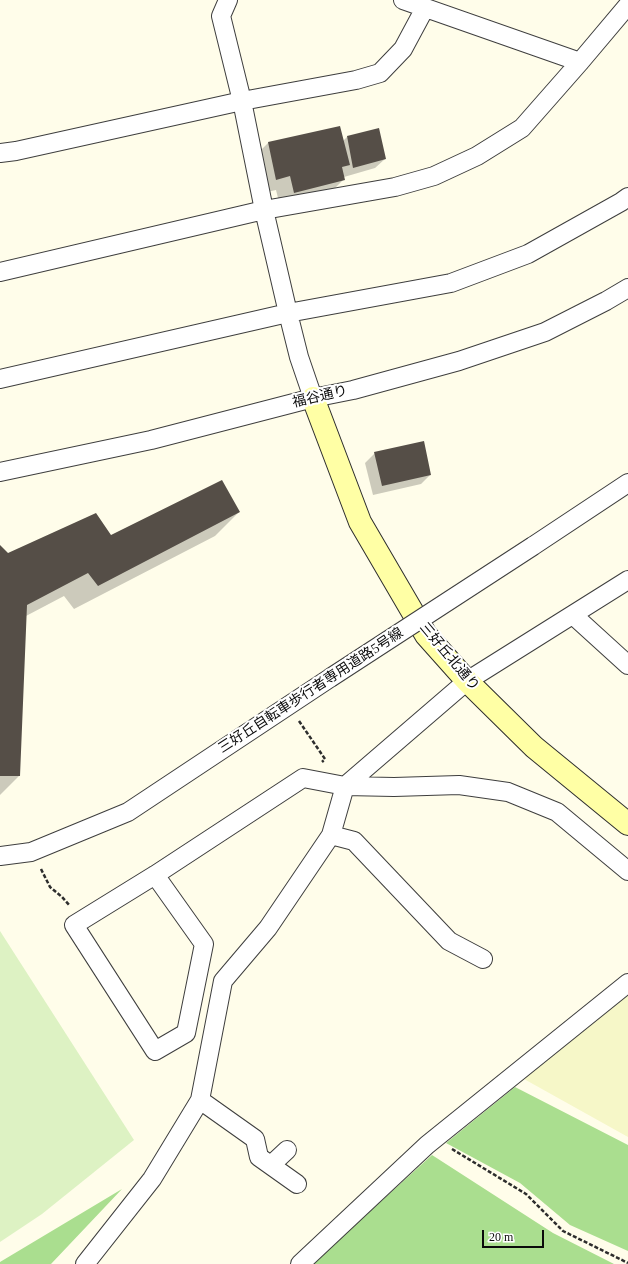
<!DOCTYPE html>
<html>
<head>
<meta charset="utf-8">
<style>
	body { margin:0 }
	#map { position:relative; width:628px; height:1264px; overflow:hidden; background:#fffdea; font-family:"Times New Roman",serif }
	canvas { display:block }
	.scale { position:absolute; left:482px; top:1230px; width:62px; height:18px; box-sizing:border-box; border:2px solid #0b0b0b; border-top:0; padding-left:5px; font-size:12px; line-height:14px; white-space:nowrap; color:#0b0b0b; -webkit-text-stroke:3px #fff; paint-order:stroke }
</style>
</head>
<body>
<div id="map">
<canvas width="628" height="1264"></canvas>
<div class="scale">20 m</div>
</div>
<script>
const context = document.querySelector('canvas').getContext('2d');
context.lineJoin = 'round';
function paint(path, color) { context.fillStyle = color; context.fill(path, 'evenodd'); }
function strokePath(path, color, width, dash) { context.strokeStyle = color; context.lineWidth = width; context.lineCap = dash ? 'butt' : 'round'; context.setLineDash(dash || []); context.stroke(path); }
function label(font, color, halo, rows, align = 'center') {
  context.font = font + ' "Times New Roman","Noto Sans JP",serif'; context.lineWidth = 4; context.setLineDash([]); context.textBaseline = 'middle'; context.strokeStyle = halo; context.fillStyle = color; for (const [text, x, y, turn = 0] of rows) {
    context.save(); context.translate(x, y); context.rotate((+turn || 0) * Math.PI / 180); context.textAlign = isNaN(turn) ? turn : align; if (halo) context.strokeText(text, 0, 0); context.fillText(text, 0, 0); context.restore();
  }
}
const farmland = new Path2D(`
	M628,995V1137L524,1079Z`);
const forest = new Path2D(`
	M515,1087L628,1145V1251L570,1225L520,1183L446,1143Z
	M432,1155L553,1233L614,1264H312Z
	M122,1189L51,1264H0V1262Z`);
const pitch = new Path2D(`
	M0,931L134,1140L42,1214L0,1242Z`);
const shadow = new Path2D(`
	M347,137L385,159L375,168L344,177V179L330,193L280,206L276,190L262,193L254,157L268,143L343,141Z
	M375,453L430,475L421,484L373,495L365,463Z
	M239,512L215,536L74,609L64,596L26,616L19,776L0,795V547L8,554Z`);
const building = new Path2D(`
	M340,126L350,165L342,167L345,180L294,193L290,176L276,180L268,142Z
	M379,128L386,159L353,168L347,136Z
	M424,441L431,475L382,486L374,452Z
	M222,480L240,512L98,586L88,573L27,605L20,776H0V545L8,553L96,513L111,535Z`);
const path = new Path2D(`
	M299,721L325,759L322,762
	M41,869L50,887L62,897L70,906
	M452,1149L526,1194L563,1231L628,1263`);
const street = new Path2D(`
	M228,0L221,16L242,101L264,210L288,313L299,357L313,398
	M403,0L580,62
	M0,153L16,151L242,101L356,80L380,73L403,49L425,8
	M0,272L264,210L395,187L434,176L477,156L522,128L580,62L628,5
	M0,379L288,313L451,283L528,254L621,202L628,197
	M0,472L151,440L313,398L353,390L459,361L545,332L606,301L628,288
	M533,546L628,483
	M573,615L628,665
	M331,835L354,841L449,941L483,959
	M0,856L31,852L128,812L330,678
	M155,875L204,944L186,1033L155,1051L74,925L155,875L303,778L345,786L394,787L459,785L508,792L557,812L628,871
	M200,1100L255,1139L259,1157L297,1184
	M271,1165L287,1150
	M85,1264L152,1179L200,1100L223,981L268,928L331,835L345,786L467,681L628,580
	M300,1264L427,1145L628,983`);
const secondary = new Path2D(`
	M313,398L360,522L426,635L467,681L534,747L628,824`);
const streetBridge = new Path2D(`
	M330,678L533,546`);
const streetNames = [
	["福谷通り",320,397,-13],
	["三好丘北通り",449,657,50],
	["三好丘自転車歩行者専用道路5号線",311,691,-33]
];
paint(farmland, '#f6f7c8');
paint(forest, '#aade8f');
paint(pitch, '#ddf2c3');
paint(shadow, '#0003');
paint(building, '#554e47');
strokePath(street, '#3e3e3e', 20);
strokePath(secondary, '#2d2d2d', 24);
strokePath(path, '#2d2d2d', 2.5, [4, 2]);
strokePath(street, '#fff', 18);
strokePath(secondary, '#ffffa5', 22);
strokePath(streetBridge, '#3e3e3e', 20, []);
strokePath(streetBridge, '#fff', 18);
label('14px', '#0b0b0b', '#fff', streetNames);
</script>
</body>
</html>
